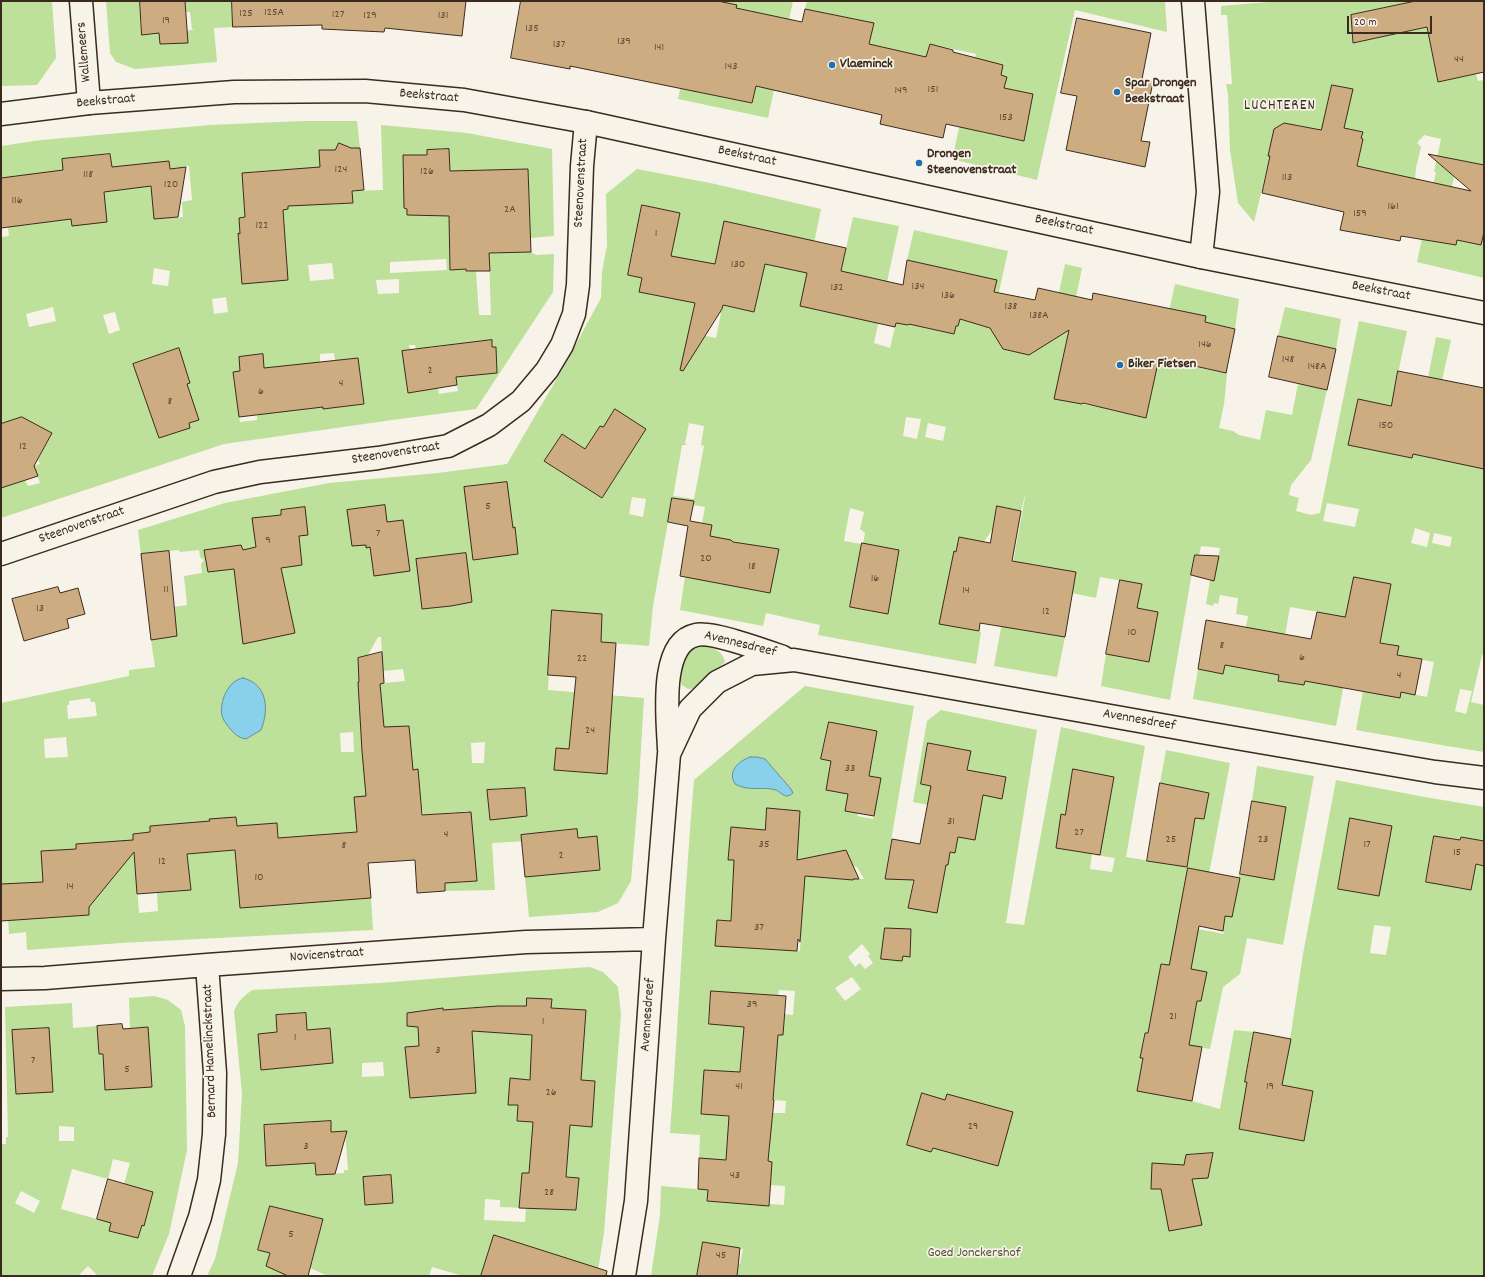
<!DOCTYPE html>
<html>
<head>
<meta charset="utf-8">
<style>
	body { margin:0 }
	#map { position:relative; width:1485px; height:1277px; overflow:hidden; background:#f7f3e8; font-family:Dekko,sans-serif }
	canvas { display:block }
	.frame { position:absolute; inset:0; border:2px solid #3b2a1e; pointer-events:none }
	.scale { position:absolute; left:1347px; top:16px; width:85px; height:18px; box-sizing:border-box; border:2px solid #3b2a1e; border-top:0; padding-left:5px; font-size:12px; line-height:14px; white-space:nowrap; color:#3b2a1e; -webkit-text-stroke:3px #f7f3e8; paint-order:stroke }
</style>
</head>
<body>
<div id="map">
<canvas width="1485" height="1277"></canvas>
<div class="frame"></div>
<div class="scale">20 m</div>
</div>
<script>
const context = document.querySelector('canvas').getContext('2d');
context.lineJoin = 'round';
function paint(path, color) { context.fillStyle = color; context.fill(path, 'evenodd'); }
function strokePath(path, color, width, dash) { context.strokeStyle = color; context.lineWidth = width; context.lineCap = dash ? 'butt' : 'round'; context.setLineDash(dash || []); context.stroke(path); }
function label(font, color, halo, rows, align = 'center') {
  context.font = font + ' Dekko,sans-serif'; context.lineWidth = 3.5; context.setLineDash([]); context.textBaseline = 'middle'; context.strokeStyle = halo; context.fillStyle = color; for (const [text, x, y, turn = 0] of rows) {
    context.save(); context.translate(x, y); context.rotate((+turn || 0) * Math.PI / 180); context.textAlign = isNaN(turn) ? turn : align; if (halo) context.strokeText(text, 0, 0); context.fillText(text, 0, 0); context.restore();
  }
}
const green = new Path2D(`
	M1,1H52L56,58L37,85L1,86Z
	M106,1H140L142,35L159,33L160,44L188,43L187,31L195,29H192L190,12H186L185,1H232L233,27L214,28L217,62L135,69L116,62L110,53Z
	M699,1H793L768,118L678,99ZM717,5H737L736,8L764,42L752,103L697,92Z
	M807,1H1165L1167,32L1075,10L1037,180L952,159L976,54L930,44L926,57L895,50L888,77L864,72L873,23L805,9ZM987,61L1003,65L1001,75L1007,77L1004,88L1032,94L1024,141L980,132L992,74Z
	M1281,1H1435L1406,3L1351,15L1353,43L1484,15L1431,47L1438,82L1476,74L1478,81L1484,80V165L1458,160L1446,212L1442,243L1456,245L1457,240L1481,245L1484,232V278L1417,262L1436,172H1434L1441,139L1424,135L1417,143L1421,147L1416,168L1414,189L1382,183L1384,172L1372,169L1366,198L1352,195L1363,139L1361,138L1363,132L1350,135L1284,123L1277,127L1275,135H1273L1268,156H1270L1254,222L1238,203L1230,150L1228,94L1226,84H1232L1227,15H1221V6ZM1332,85L1353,89L1345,124L1324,119Z
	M303,121H357L360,148H351L323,204L353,203L352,191L383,190L381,125L467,133L552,149L554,236L531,238L528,169L491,170L492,253L531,252L536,255L554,254L553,292L476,409L392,420L224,444L1,518V488L25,480L28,486L40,483L34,466L40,464L38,460L52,433L34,424L30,432L1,424V237L9,236L8,227L35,224L29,175L1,178V146L41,140L210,125ZM449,149L408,215L407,209L404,208L403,155H427V150ZM110,154L114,191L66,197L62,159ZM169,161L170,169L189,166L192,200L182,202L183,217L155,219L149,164ZM285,169L288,209L283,210L287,265L241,269L238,234H240L239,218L245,217L242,173ZM467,233L472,237V271L467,272L466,267H450L449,234ZM475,257H489L491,315H479ZM446,259L447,270L390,273V262ZM332,263L334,279L310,281L308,265ZM154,268L170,271L168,286L152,284ZM399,279V293L378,294L376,280ZM226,297L228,312L214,314L212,299ZM53,307L56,321L29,327L26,314ZM115,312L120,330L109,334L103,315ZM409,345H415L417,353L430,351V347L451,345L458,391L439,394L438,388L408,393L402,352L410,350ZM496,347L497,373L480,374L479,348ZM178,348L190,383L187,384L189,423L190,428L159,438L133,364ZM334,353L335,361L358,358L364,404L323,409L317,364L320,363V354ZM263,355L264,368L282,366L288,411L257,415V420L240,422L233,373L240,371Z
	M637,169L715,184L821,209L801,306L863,320L841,271L853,217L899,226L874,343L890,348L896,323L908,325L913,317L926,328L954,334L956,326H958L970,274L907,260L914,230L1008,251L991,328L1003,349L1029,355L1049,340L1065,264L1082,268L1055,399L1103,408L1146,418L1175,284L1239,299L1235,329L1205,322L1206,316L1185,312L1175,362L1223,373L1228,364L1224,404L1219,428L1233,431L1239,435L1260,440L1266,410L1292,415L1298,384L1327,390L1311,460L1291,485L1289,495L1299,498L1296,511L1311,515L1320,513L1359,321L1407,331L1391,406L1358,399L1349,445L1412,458L1436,337L1451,340L1440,389L1484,469V655H1482L1471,702L1484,705V752L1441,745L1356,730L1363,691L1401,692L1427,697L1434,662L1397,655L1399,646L1373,641L1386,608L1391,584L1359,604L1336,726L1193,699L1198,669L1223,674L1225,665L1238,668L1248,616L1236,614L1238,598L1220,595L1218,604L1214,603L1213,606L1206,604L1210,580H1214L1220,548L1201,546L1199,555H1195L1170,700L1101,686L1106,654L1149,662L1158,612L1137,608L1141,584L1100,577L1096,598L1072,593L1076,572L1032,564L1020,630L1065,637L1057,677L994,666L1026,492L1021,511L997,506L992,530L984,542L959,537L956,552L954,551L940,623L981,632L976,664L818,635L820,625L766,613L763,626L680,610L685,577L770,593L779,549L733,542L710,536L712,525L702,523L705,507L693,505L668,522L653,606L649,646L599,642L600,619H602V614L552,611L548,690L644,698L638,798L631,881L618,903L598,912L529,917L525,877L600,870L597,837L492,843L495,890L445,891L444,876L452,883L477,881L469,856L468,811L424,815L421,806L418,770L390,772L365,779L366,796L357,832L317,835L323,902L371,898L373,930L121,943L27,950L26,932L9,934L6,884H1V703L129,676V670L155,667L151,640L176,636L174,607L187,605L184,576L202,573L201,564L204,560L200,557L199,550L180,552L179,550L141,554L138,530L225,503L329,483L438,473L507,464L563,368L601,298L602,272L607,245L606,194ZM642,205L680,213L671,256L685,259L676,299L639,292L642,278L628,274ZM724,222L785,235L779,267L761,263L757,285L760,286L754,312L721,305L712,278ZM694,307L721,313L716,338L697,334L696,341L687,339ZM906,417L921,419L917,439L903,436ZM689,423L704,426L701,445L704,446L694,499L674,496L673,497L682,445H687L685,443ZM928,423L946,427L943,441L925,437ZM600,426L603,427L646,429L602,498L544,461L562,434L585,449ZM465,487L513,528H515L518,554L473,560ZM632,497L646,499L643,517L629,514ZM1327,503L1359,509L1355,527L1323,521ZM850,508L864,512L860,529L865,533L863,544L899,550L888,614L850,607L862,544L844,541ZM1415,528L1430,533L1427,547L1411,543ZM1434,533L1452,537L1450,547L1432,543ZM420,591L472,602L451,606L422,609ZM1290,607L1335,615L1331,640L1305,681L1304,685L1279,681V676L1278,675ZM378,637H381L383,671L403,669L405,681L384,683L383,676L359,678L358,658L368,655ZM380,681L381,694L359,696L358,682ZM1460,689L1472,691L1466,714L1455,711ZM90,698L91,702H95L97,716L68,719L67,705H69V701ZM573,711L611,715L607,774L554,770L556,748L569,749ZM409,726L412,763H399L396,727ZM353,732L354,752H341L340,733ZM66,737L68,757L45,758L44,739ZM485,742L484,763H472L471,743ZM513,788V792L525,791L527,816L513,817V814L489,816L488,790ZM236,817L237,826L277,823L284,904L240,908L235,850L212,852L210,820ZM184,824L191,890L157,893L158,911L139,913L133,834L150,832V826ZM76,844L89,915L46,918L41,851L76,849Z
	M1285,307L1341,319L1336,349L1278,336Z
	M704,646C714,648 723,651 725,662L696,688L688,689L682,685L679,675L686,654L693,649Z
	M805,686L914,706L884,882L886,876L916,863L908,908L937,913L946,865H948L950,852H955L958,837L983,795L1002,799L1006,778L967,770L970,751L928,743L921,784L942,788L939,807L913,802L927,721L941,710L1037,730L1006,923L1024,925L1061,727L1145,746L1126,857L1187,867L1195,818L1204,819L1209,793L1160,783L1166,750L1230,763L1203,906L1177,925L1224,934L1223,931L1225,916L1232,917L1239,874L1274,879L1286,807L1252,801L1257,766L1314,776L1283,945L1247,938L1240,974L1223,987L1210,1049L1189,1045L1197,1001H1201L1207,972L1161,964L1148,1033H1144L1140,1058H1143L1137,1091L1192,1101L1220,1109L1234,1030L1254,1032L1245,1082H1247L1239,1129L1304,1140L1313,1091L1275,1084L1286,1066L1303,954L1336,780L1419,796L1484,807V841L1461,837L1460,840L1434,836L1426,882L1457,886V888L1471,890L1476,864L1484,866V1276H737L738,1264H740L743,1249L704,1242L697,1276H651L660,1215L661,1186L708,1190L707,1201L769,1206V1204L784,1205L785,1186L770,1185L772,1162L749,1160L748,1166L699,1158L700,1135L670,1133C679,1015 684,897 694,780ZM829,722L877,732L869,776L881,778L873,819L857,816L858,813L848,794L826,790L831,761L821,759ZM1073,769L1114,777L1107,818L1102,817L1095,855L1115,858L1112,872L1090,869L1092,854L1056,848L1061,814L1065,815ZM767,808L788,810L799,814L797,864L729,859L731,827L765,830ZM1350,819L1379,896L1338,889ZM846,850L853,866L857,867L864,879H853L852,880L828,878L830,864ZM732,900L802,905L800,951L715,946L717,920L731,921ZM1374,925L1391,927L1386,955L1370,953ZM892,934L911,936L910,956H903L902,961L896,960ZM862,944L870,954L868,956L873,963L865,969L860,963L855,967L848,957ZM852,977L861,989L845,1001L835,988ZM779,990L795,991L793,1015L784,1014L783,1035L744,1033V1027L709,1024L711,991L778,996ZM704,1070L775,1075L773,1100L786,1101L785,1113H773L772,1120L701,1114ZM727,1138L754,1140L753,1150L727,1148ZM1213,1153L1208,1178L1186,1155Z
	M590,967L603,972L618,987L621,1014L604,1233L597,1276H463L432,1267L429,1276H328L308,1267L312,1263L323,1219L270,1206L258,1250L270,1253L267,1266L288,1276H207L215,1259L238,1163L242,1093L234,1011C238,1001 244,996 252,990L380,983L515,972ZM527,998L551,999V1008L586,1010L584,1039L500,1033L502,1006H526ZM443,1008V1010L468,1008L471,1019L468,1055L470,1094L410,1098L406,1047L419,1046L418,1039L420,1038L418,1034V1012ZM306,1013L307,1030L330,1029L333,1063L261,1070L258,1034L277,1032L276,1015ZM383,1062L384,1076L362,1077V1063ZM530,1076L595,1081L591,1127L517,1121L518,1105L508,1104L510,1078L530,1080ZM330,1121L331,1132L345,1131L348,1170H344V1173L316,1175L315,1163L266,1166L264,1125ZM530,1160L567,1163L566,1177L579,1178L577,1210L519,1207L522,1173H529ZM391,1175L393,1203L365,1205L363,1177ZM485,1199L500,1200V1207L526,1208L525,1222L484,1220Z
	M154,996L168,1000L181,1010L185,1026L187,1150L169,1234L152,1276H98L88,1266L78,1276H1V1144H6V1137H8L5,1007L72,1003L73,1028L97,1026L99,1054H103L105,1089L148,1027L130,1028L129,998ZM59,1126L74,1127V1141H59ZM113,1159L130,1163L124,1184L153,1192L144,1226L142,1225L138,1238L109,1231L111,1223L61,1209L72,1169L108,1179ZM21,1191L40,1201L34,1213L15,1203Z`);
const water = new Path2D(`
	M243,678C268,684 269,710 261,730L246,739C240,738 237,736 232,731C228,726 224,722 222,716C219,702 228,680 243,678Z
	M750,757H757L765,759L791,789L793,793C791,794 790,796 787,796C783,796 780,792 776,790C763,786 748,792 735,784C727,771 739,761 750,757Z`);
const building = new Path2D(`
	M140,1H185L188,43L160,44L159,33L142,35Z
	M232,1H466L462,36L385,28L384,32L322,29V25L233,27Z
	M521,1H718L737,5L736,8L802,22L805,9L874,23L869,44L926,57L930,44L953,50V52L1003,65L1001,75L1007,77L1004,88L1033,94L1024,141L946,124L943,138L880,124L882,115L756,86L752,103L570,66V69L511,58Z
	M1416,1H1484V72L1438,82L1427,27L1353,43L1351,15Z
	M1077,18L1151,33L1142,79L1153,82L1141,141L1150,142L1145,167L1066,150L1077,96L1061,93Z
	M1332,85L1353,89L1344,128L1363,132L1361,138L1363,139L1357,166L1471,191L1428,154L1484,165V232L1481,245L1457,240L1456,245L1401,236L1400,241L1340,230L1344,212L1262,193L1270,156H1268L1274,129L1284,123L1321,130Z
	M339,143L351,148H360L364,190L352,191L353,203L288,206V209L283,210L288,280L242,284L238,233L240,234L239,218L245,217L242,173L320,167L319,150H335Z
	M449,149L450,171L528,169L531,252L489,253L490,271H466V269L450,270L449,216L407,215V209L404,208L403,155H427V150Z
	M110,154L112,167L169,161L170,169L186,167L178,217L154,219L151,186L104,192L107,222L72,226L71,219L1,228V178L63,170L62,159Z
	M642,205L680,213L671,256L715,264L724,221L846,248L841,271L903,285L907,260L997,280L994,292L1035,300L1038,288L1092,300L1093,293L1206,316L1205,322L1235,329L1226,373L1159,358L1146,418L1083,403L1082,404L1054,399L1069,330L1029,355L1003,349L990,328L960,319L958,326H956L954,334L909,324L908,325L896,323L895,327L800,306L807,273L765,264L754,312L723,305L722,309L683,371L680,370L695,303L639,292L642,278L628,275Z
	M1278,336L1336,349L1327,390L1269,377Z
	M492,340V347H496L497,373L456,377L457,385L408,393L402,351Z
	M179,348L190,383L187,384L199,420L189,423L190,428L159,438L133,364Z
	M263,354L264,368L358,358L364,404L323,409V407L239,417L233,372L240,371L239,357Z
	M1398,371L1484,388V469L1413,454L1412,458L1348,445L1358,399L1391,406Z
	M615,409L646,429L602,498L544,461L562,434L585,449L600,426L603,427Z
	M22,417L52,433L34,466L38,476L1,488V424Z
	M507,482L513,528L515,527L518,554L473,560L464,487Z
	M672,498L694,501L690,521L712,525L710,536L731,540L733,542L779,549L770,593L680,576L688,526L668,522Z
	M385,505L387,522L403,520L410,571L374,576L370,547L366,548V545L352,546L347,510Z
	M997,506L1021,511L1012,561L1076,572L1065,637L980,623L979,631L939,624L954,551L956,552L959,537L990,543Z
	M305,507L308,535L299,536L302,565L281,568L295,633L243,644L234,569L208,572L204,550L241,545L243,550L256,547L252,518L281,515V510Z
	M862,543L899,550L888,614L850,607Z
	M169,551L177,636L151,640L141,554Z
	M466,553L472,602L451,606L422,609L416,559Z
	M1195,555L1219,556L1214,581L1191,575Z
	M1354,577L1391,584L1380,643L1399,646L1397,655L1422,659L1415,695L1401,692L1400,698L1305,681L1304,685L1278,681L1279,675L1225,665L1223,674L1198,669L1206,620L1311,639L1317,612L1345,617Z
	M1120,580L1142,584L1137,608L1158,612L1149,662L1106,654Z
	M58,587L60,593L78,588L85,614L67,619L69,628L24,641L12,599Z
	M552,610L602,614L601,642L616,643L607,774L554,770L556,748L569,749L576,677L548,675Z
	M382,652L384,683L380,684L384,727L409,726L413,770L418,769L422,815L471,812L477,881L445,883V891L417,893L415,860L368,863L371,898L240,908L235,850L187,854L191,890L137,894L134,852L89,907V915L1,921V884L43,882L41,851L76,849V844L133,840V834L150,832V826L210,821L209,819L236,817L237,826L277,823L278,838L357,832L354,797L366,796L362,751L358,682H359L358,658Z
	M829,722L877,731L869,776L881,778L874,816L845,811L848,794L826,790L831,761L821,759Z
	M928,743L971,751L967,770L1006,777L1002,799L983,795L975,840L958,837L955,853L950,852L948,865H946L937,913L908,908L914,880L885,879L892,839L920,844L931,786L921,784Z
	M1073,769L1114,777L1100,855L1056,848L1061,814L1065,815Z
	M1160,783L1209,793L1204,819L1195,818L1187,867L1147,861Z
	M525,788L527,816L490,820L487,790Z
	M1252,801L1286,807L1274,880L1240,874Z
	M767,808L800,811L797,860L846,850L859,879H853V880L805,876L800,942L798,939L797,951L715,946L717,920L731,921L734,860H728L731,827L765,830Z
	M1350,818L1392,826L1379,896L1338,889Z
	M577,829L578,838L597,836L600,870L525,877L521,835Z
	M1434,836L1460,840L1461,837L1484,841V866L1476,864L1471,890L1426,882Z
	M1188,868L1240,878L1232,917L1225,916L1223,931L1199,926L1191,969L1207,972L1201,1001H1197L1189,1045L1202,1047L1192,1101L1137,1091L1143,1058H1140L1145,1033H1148L1161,964L1169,965Z
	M885,928L911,929L910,957L903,956L902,961L881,959Z
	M711,991L786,996L783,1035H778L773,1100H774L768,1161L772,1162L769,1206L707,1201L708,1190L698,1189L699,1158L726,1160L729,1116L701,1114L704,1070L740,1072L744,1027L709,1024Z
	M527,998L552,999L551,1008L586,1010L581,1080L595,1081L592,1127L570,1125L566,1177L579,1178L576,1210L519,1208L522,1173H529L533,1122L517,1121L518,1105H508L510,1078L530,1080L532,1035L472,1031L476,1093L410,1098L405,1047L419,1046L418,1027L407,1026V1013L443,1008V1010L498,1006H526Z
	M306,1013L307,1030L330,1028L333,1063L261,1070L258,1034L277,1032L276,1015Z
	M122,1024L123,1029L148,1027L152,1087L105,1090L103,1054H99L97,1026Z
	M49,1028L53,1092L16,1094L12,1030Z
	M1254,1032L1291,1039L1282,1085L1313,1091L1304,1141L1239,1129L1247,1082H1245Z
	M922,1093L945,1100L947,1094L1013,1112L998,1166L933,1148L931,1152L907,1145Z
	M331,1121V1132L347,1131L335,1174L316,1175L315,1163L266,1166L264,1125Z
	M1213,1153L1208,1178L1192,1179L1202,1225L1169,1231L1161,1189H1151L1152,1163L1184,1165L1186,1155Z
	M391,1175L393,1203L365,1205L363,1177Z
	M108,1179L153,1192L144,1226L142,1225L138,1238L109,1231L111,1223L97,1219Z
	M270,1206L323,1219L308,1276H288L266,1266L270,1253L258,1250Z
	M494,1235L607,1271L606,1276H481Z
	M703,1242L740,1248L737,1276H697Z`);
const minor = new Path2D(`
	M81,1L89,103
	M1193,1L1208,192L1201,257
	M1,554L214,482L260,472L378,458L448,446L489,425L521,401L547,370L562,345L574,314L578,285L582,166L586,122
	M669,749C668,720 658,643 696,635C711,631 766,651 783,657
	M1,979L45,978L207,965L526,942L654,939
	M179,1276L200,1217L209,1180L214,1134L215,1073L207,965
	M624,1276L636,1201L654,939L669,754L690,709L717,682L752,664L794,660L1201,732L1435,772L1484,778`);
const tertiary = new Path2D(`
	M1,114L89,103L234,92L365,91L464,100L586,122L1201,257L1484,313`);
const markers = [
	[832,65,4,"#1f6fb2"],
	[1117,92,4,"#1f6fb2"],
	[919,163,4,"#1f6fb2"],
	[1120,365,4,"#1f6fb2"]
];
const numberNames = [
	["125A",274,13],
	["125",246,14],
	["127",338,15],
	["129",370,16],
	["131",443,16],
	["19",166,21],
	["135",532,29],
	["139",624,42],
	["137",559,45],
	["141",659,48],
	["44",1459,60],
	["143",731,67],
	["151",933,90],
	["149",901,91],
	["153",1006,118],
	["124",341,170],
	["126",427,172],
	["118",88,175],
	["113",1287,178],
	["120",171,185],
	["116",17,201],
	["161",1393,207],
	["2A",510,210],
	["159",1360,214],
	["122",262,226],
	["1",656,234],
	["130",738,265],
	["134",918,287],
	["132",837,288],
	["136",948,296],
	["138",1011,307],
	["138A",1039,316],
	["146",1205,345],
	["148",1288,360],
	["148A",1317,367],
	["2",430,371],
	["4",341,384],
	["6",261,392],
	["8",170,402],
	["150",1386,426],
	["12",23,447],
	["5",488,507],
	["7",378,534],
	["9",268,541],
	["20",706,559],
	["18",752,567],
	["16",875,579],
	["11",166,590],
	["14",966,591],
	["13",40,609],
	["12",1046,612],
	["10",1132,633],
	["8",1222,646],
	["6",1302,658],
	["22",582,659],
	["4",1399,676],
	["24",590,731],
	["33",850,769],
	["31",951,822],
	["27",1079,833],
	["4",446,835],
	["25",1171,840],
	["23",1263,840],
	["35",764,845],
	["17",1367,845],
	["8",344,846],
	["15",1457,853],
	["2",561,856],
	["12",162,862],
	["10",259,878],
	["14",70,887],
	["37",759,928],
	["39",752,1005],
	["21",1173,1017],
	["1",543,1022],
	["1",295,1038],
	["3",438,1051],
	["7",33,1061],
	["5",127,1070],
	["41",739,1087],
	["19",1270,1087],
	["26",551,1093],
	["29",973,1127],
	["3",306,1147],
	["43",735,1176],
	["28",549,1193],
	["5",291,1235],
	["45",721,1256]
];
const streetNames = [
	["Wallemeers",85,52,-95],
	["Beekstraat",429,97,5],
	["Beekstraat",106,102,-5],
	["Beekstraat",747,157,12],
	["Steenovenstraat",582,183,-87],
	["Beekstraat",1064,226,12],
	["Beekstraat",1381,292,11],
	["Steenovenstraat",396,454,-9],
	["Steenovenstraat",82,526,-19],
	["Avennesdreef",740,645,14],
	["Avennesdreef",1139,721,10],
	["Novicenstraat",327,956,-4],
	["Avennesdreef",649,1015,-86],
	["Bernard Hamelinckstraat",211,1051,-92]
];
const poiNames = [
	["Vlaeminck",840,65],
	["Spar Drongen",1125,84],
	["Beekstraat",1125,100],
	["Drongen",927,155],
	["Steenovenstraat",927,171],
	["Biker Fietsen",1128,365]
];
const parkNames = [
	["Goed Jonckershof",974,1254]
];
const neighbourhoodNames = [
	["LUCHTEREN",1280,107]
];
paint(green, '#bde09a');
paint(water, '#89d1ea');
strokePath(water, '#6a8e98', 1);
paint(building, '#ceac81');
strokePath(building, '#3b2a1e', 1);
strokePath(minor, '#3b2a1e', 25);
strokePath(tertiary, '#3b2a1e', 25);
strokePath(minor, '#f7f3e8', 22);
strokePath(tertiary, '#f7f3e8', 22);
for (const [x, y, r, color] of markers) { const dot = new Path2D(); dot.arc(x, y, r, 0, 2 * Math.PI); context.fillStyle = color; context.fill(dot); strokePath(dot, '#f7f3e8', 1.5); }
label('12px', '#604a37', null, numberNames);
label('14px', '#3b2a1e', '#f7f3e8', streetNames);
label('bold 14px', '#3b2a1e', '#f7f3e8', poiNames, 'left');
label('14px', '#554e37', '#f7f3e8', parkNames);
context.letterSpacing = '1px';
label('15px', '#3b2a1e', '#f7f3e8', neighbourhoodNames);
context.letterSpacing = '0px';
</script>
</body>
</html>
